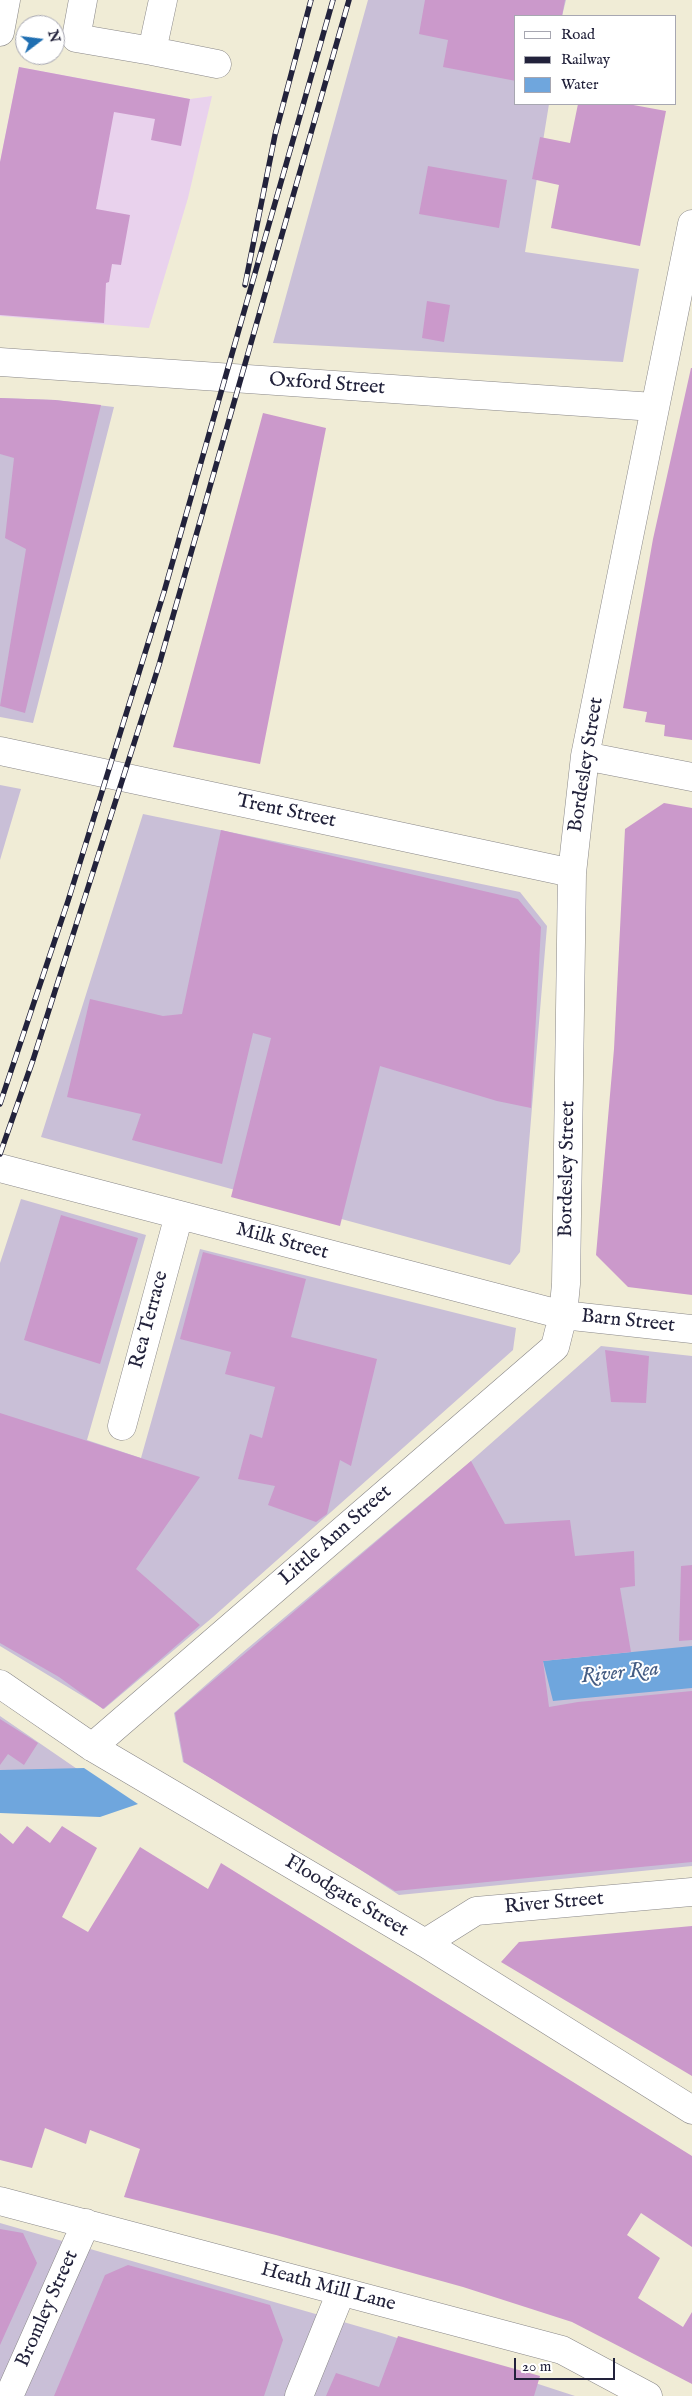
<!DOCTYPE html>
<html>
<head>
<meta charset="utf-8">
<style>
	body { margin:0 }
	#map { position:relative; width:692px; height:2396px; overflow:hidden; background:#f0ecd6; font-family:"IM FELL English",serif }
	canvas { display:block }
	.legend { position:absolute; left:514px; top:15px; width:162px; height:90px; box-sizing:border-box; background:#fff; border:1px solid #a7a7b1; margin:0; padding:6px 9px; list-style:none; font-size:15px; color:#22223b }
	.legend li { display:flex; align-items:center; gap:10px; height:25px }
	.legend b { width:25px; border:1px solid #a7a7b1 }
	.north { position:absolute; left:15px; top:15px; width:50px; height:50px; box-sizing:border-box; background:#fff; border:1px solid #a7a7b1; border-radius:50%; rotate:75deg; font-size:14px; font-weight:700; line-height:20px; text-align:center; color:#22223b }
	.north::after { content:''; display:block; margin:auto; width:18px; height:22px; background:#1f6fb2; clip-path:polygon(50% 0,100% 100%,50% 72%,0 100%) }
	.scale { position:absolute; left:514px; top:2358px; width:101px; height:22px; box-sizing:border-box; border:2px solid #22223b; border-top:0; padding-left:6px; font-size:15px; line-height:18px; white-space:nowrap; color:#22223b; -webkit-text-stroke:4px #fff; paint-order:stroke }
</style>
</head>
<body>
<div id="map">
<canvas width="692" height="2396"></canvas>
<ul class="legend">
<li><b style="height:6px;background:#fff"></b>Road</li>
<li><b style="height:6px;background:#22223b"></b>Railway</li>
<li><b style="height:14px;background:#6fa6dd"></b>Water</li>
</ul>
<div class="north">N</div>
<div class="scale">20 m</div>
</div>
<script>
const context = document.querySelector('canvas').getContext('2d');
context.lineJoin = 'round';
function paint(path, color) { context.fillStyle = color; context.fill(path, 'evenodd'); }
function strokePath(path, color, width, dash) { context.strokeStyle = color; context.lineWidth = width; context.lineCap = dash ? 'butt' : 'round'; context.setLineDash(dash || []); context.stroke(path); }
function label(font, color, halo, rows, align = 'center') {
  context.font = font + ' "IM FELL English",serif'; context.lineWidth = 4; context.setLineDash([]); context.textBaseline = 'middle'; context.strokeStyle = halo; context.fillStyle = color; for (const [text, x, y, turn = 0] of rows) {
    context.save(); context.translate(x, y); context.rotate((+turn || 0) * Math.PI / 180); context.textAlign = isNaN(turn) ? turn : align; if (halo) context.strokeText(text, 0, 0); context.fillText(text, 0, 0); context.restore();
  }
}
const built = new Path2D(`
	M19,67L190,99L212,96L188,198L149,328L0,316V162Z`);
const industrial = new Path2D(`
	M368,0H566L562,16H516V104H549L525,252L639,269L623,362L273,343Z
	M0,398L55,400L114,407L33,723L0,717Z
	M0,785L21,789L0,860Z
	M143,814L520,892L547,926L520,1252L510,1265L41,1137Z
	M21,1199L146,1235L87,1440L141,1458L200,1249L516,1328L513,1350L213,1617L104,1709L0,1646V1263Z
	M601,1346L692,1356V1866L399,1895L289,1823L183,1762L174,1713L242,1653L471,1461Z
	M0,1716L83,1773L0,1775Z
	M0,2223L385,2334L575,2396H0Z`);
const water = new Path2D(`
	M692,1646V1688L553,1701L543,1661Z
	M84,1768L138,1804L100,1817L0,1813V1770Z`);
const building = new Path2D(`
	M425,0H565L562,16H516V81L443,67L448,40L419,34Z
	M19,67L190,99L181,146L151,140L155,119L114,112L96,209L130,215L121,265L112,264L109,282L106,283L104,323L0,315V162Z
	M578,104H628L666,111L640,246L551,228L559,185L532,179L540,137L570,143Z
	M428,166L507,180L499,228L419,214Z
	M427,301L450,305L444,342L422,338Z
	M691,368H692V740L664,736L665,725L645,722L647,712L623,708L653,539Z
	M0,398L55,400L101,405L25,713L0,706L26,549L5,538L14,458L0,454Z
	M263,413L326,428L260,764L173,747Z
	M664,803L692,808V1295L628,1287L596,1255L614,1049L625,829Z
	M221,830L518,899L541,927L531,1108L497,1101L380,1066L340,1226L231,1197L271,1038L253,1033L222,1164L132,1140L141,1114L67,1097L90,999L163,1016L182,1014Z
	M61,1215L138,1238L100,1364L24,1340Z
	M203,1252L306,1279L291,1337L377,1359L351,1466L340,1460L327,1514L316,1522L268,1505L275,1486L238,1479L250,1434L262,1438L275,1387L225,1374L231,1352L180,1339Z
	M605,1350L649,1356L646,1403L611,1402Z
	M0,1413L200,1477L136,1569L200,1625L103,1709L59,1677L0,1643Z
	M471,1461L505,1524L570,1520L575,1556L634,1551L635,1586L620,1588L631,1652L543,1661L549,1707L578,1702L692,1691V1862L395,1891L184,1762L175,1713Z
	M692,1565V1640L679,1641L681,1566Z
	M0,1719L38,1743L24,1765L8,1754L0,1765Z
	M27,1826L50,1843L62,1826L97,1848L62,1917L88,1932L140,1847L208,1889L221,1863L692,2156V2247L641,2213L627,2235L660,2258L638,2298L683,2327L692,2312V2384L572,2322L463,2287L276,2235L124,2197L140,2149L90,2130L86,2144L45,2128L32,2168L0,2160V1833L13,1844Z
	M692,1926V2076L501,1962L519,1942Z
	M0,2229L23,2233L37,2263L0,2345Z
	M128,2265L270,2305L283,2340L264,2396H54L105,2275Z
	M398,2336L540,2376L534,2396H326L336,2373L379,2387Z`);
const minor = new Path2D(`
	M83,0L76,38L152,51L163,0
	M0,32L6,0
	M152,51L217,64
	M0,362L654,407
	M0,751L572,873
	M585,756L692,777
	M0,1168L563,1315L692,1329
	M122,1426L179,1215
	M0,1684L92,1747L425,1943L692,2110
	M92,1747L555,1347L563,1315L566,1284L572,873L585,756L692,224
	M425,1943L476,1911L692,1892
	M0,2201L562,2350L648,2396
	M9,2396L86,2223
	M299,2396L341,2292`);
const rail = new Path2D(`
	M245,285L275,135L311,0
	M0,1104L68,901L164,592L333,0
	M0,1154L33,1060L159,665L349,0`);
const streetNames = [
	["Oxford Street",327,385,4],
	["Bordesley Street",587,765,-81],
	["Trent Street",286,812,12],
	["Bordesley Street",568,1169,-89],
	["Milk Street",282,1242,15],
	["Rea Terrace",150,1320,-75],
	["Barn Street",628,1322,6],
	["Little Ann Street",336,1536,-41],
	["Floodgate Street",346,1897,31],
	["River Street",554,1904,-5],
	["Heath Mill Lane",328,2288,15],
	["Bromley Street",48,2309,-66]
];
const waterNames = [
	["River Rea",620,1674,-6]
];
paint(built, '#e9d2ed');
paint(industrial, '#c9bfd7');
paint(water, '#6fa6dd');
paint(building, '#cb99cb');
strokePath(minor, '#898788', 29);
strokePath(minor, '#fff', 28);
strokePath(rail, '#22223b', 5.5);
strokePath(rail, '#fff', 4, [11]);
label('20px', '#22223b', '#fff', streetNames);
label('italic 21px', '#455d84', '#fff', waterNames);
</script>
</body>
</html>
